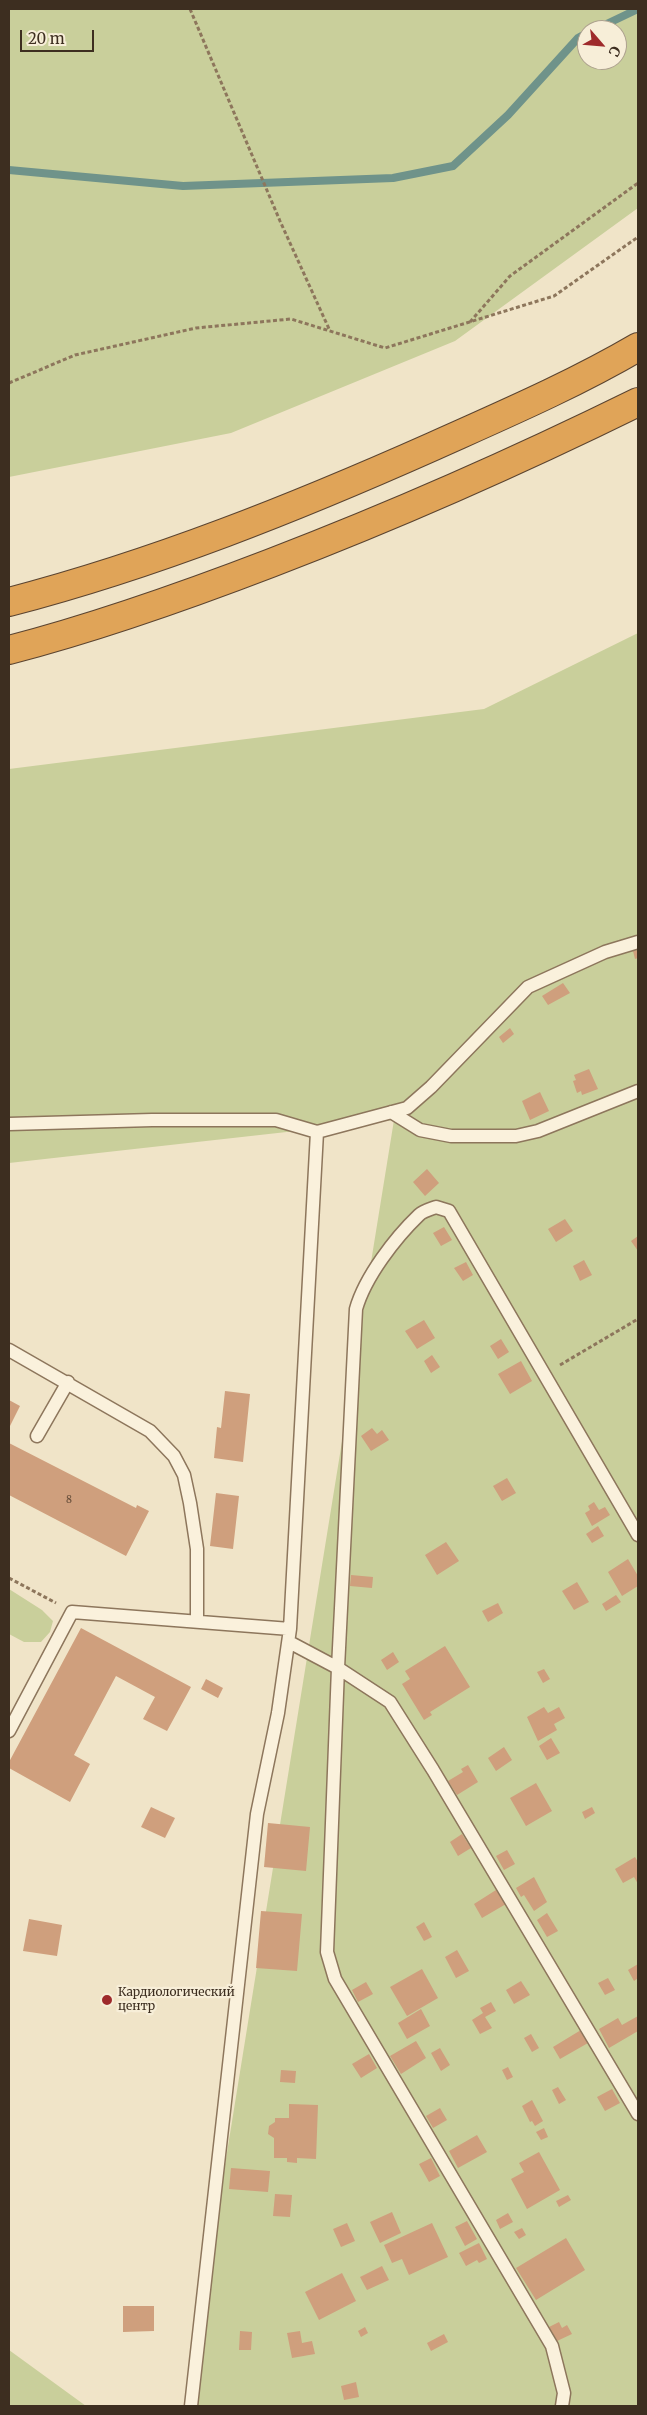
<!DOCTYPE html>
<html>
<head>
<meta charset="utf-8">
<style>
	body { margin:0 }
	#map { position:relative; width:647px; height:2415px; overflow:hidden; background:#f0e4c8; font-family:Merriweather,serif }
	canvas { display:block }
	.frame { position:absolute; inset:0; border:10px solid #3d2e20; pointer-events:none }
	.north { position:absolute; left:577px; top:20px; width:50px; height:50px; box-sizing:border-box; background:#f7eed8; border:1px solid #ada18e; border-radius:50%; rotate:117deg; font-size:14px; font-weight:700; line-height:20px; text-align:center; color:#3d2e20 }
	.north::after { content:''; display:block; margin:auto; width:18px; height:22px; background:#9e2a2b; clip-path:polygon(50% 0,100% 100%,50% 72%,0 100%) }
	.scale { position:absolute; left:20px; top:30px; width:74px; height:22px; box-sizing:border-box; border:2px solid #3d2e20; border-top:0; padding-left:6px; font-size:15px; line-height:18px; white-space:nowrap; color:#3d2e20; -webkit-text-stroke:4px #f7eed8; paint-order:stroke }
</style>
</head>
<body>
<div id="map">
<canvas width="647" height="2415"></canvas>
<div class="frame"></div>
<div class="north">С</div>
<div class="scale">20 m</div>
</div>
<script>
const context = document.querySelector('canvas').getContext('2d');
context.lineJoin = 'round';
function paint(path, color) { context.fillStyle = color; context.fill(path, 'evenodd'); }
function strokePath(path, color, width, dash) { context.strokeStyle = color; context.lineWidth = width; context.lineCap = dash ? 'butt' : 'round'; context.setLineDash(dash || []); context.stroke(path); }
function label(font, color, halo, rows, align = 'center') {
  context.font = font + ' Merriweather,serif'; context.lineWidth = 4.5; context.setLineDash([]); context.textBaseline = 'middle'; context.strokeStyle = halo; context.fillStyle = color; for (const [text, x, y, turn = 0] of rows) {
    context.save(); context.translate(x, y); context.rotate((+turn || 0) * Math.PI / 180); context.textAlign = isNaN(turn) ? turn : align; if (halo) context.strokeText(text, 0, 0); context.fillText(text, 0, 0); context.restore();
  }
}
const green = new Path2D(`
	M9,9H638V208L455,341L231,433L9,477ZM587,30H617V60H587Z
	M638,633V2406H195L190,2381L394,1120L9,1163V769L484,709Z
	M9,1589L42,1610L53,1621L50,1632L41,1642H24L9,1634Z
	M9,2350L86,2406H9Z`);
const stream = new Path2D(`
	M594,30L638,9
	M9,170L183,186L393,178L453,166L508,115L578,38L587,33`);
const building = new Path2D(`
	M638,950V958L635,959L633,951Z
	M563,983L570,993L548,1005L542,996Z
	M510,1028L514,1034L503,1043L499,1037Z
	M589,1069L598,1089L582,1095L581,1091L577,1093L573,1081L576,1080L574,1075Z
	M540,1092L549,1111L530,1120L522,1101Z
	M427,1169L439,1183L425,1196L413,1182Z
	M565,1219L573,1231L556,1242L548,1229Z
	M444,1227L452,1240L441,1246L433,1233Z
	M638,1236V1251L631,1241Z
	M584,1260L592,1275L580,1281L573,1266Z
	M466,1262L473,1275L463,1281L454,1268Z
	M424,1320L435,1338L417,1349L405,1331Z
	M501,1339L509,1352L498,1359L490,1346Z
	M432,1355L440,1367L431,1373L424,1361Z
	M521,1361L532,1381L510,1394L498,1374Z
	M225,1391L250,1394L243,1462L214,1458L217,1427L221,1428Z
	M9,1400L20,1406L9,1428Z
	M372,1428L377,1434L382,1430L389,1440L371,1451L361,1436Z
	M9,1443L136,1508L137,1505L149,1511L126,1556L9,1495Z
	M507,1478L516,1493L502,1501L493,1486Z
	M216,1493L239,1496L233,1549L210,1546Z
	M594,1502L599,1510L605,1507L610,1515L592,1526L585,1513L590,1510L588,1506Z
	M598,1526L604,1536L592,1543L586,1534Z
	M446,1542L459,1561L437,1575L425,1555Z
	M628,1559L638,1576V1586L622,1596L608,1572Z
	M351,1575L373,1577L372,1588L350,1586Z
	M577,1582L589,1602L574,1610L562,1591Z
	M616,1595L621,1602L606,1611L602,1604Z
	M498,1603L503,1613L488,1622L482,1611Z
	M81,1628L191,1687L167,1731L143,1719L155,1697L116,1676L74,1755L90,1764L70,1802L9,1768V1762Z
	M445,1646L470,1687L430,1712L432,1715L424,1720L402,1684L410,1679L405,1671Z
	M393,1652L399,1662L387,1670L381,1660Z
	M544,1669L550,1679L543,1683L537,1672Z
	M206,1679L223,1688L218,1698L201,1689Z
	M544,1707L548,1713L559,1707L565,1718L554,1724L557,1730L538,1741L527,1717Z
	M551,1738L560,1753L547,1760L539,1746Z
	M504,1747L512,1760L496,1771L488,1758Z
	M468,1765L478,1782L457,1795L448,1781L463,1772L461,1769Z
	M536,1783L552,1811L526,1826L510,1798Z
	M151,1807L175,1818L165,1838L141,1827Z
	M592,1807L595,1813L585,1819L582,1812Z
	M268,1823L310,1827L306,1871L264,1867Z
	M462,1834L471,1848L458,1856L450,1842Z
	M507,1850L515,1864L504,1870L496,1856Z
	M635,1857L638,1862V1884L634,1877L623,1883L615,1869Z
	M534,1877L547,1902L534,1911L524,1895L521,1897L516,1888Z
	M496,1890L506,1904L482,1918L474,1904Z
	M261,1911L302,1914L297,1971L256,1968Z
	M547,1913L558,1931L547,1937L537,1920Z
	M29,1919L62,1925L57,1956L23,1951Z
	M424,1922L432,1937L424,1941L416,1927Z
	M457,1950L469,1971L456,1978L445,1957Z
	M638,1964V1978L634,1981L628,1970Z
	M422,1969L438,1998L407,2016L390,1987Z
	M608,1978L615,1990L605,1995L598,1983Z
	M521,1981L530,1995L514,2004L506,1990Z
	M366,1982L373,1994L358,2002L352,1990Z
	M491,2002L496,2011L485,2017L492,2028L480,2034L472,2020L483,2013L480,2008Z
	M421,2009L430,2026L407,2039L398,2023Z
	M638,2016V2031L609,2048L599,2029L618,2018L622,2025Z
	M581,2030L588,2043L560,2059L553,2047Z
	M531,2034L539,2048L532,2052L524,2038Z
	M416,2041L426,2058L401,2074L390,2056Z
	M440,2048L450,2065L441,2071L431,2053Z
	M369,2054L377,2068L361,2078L352,2064Z
	M508,2067L513,2077L507,2080L502,2070Z
	M281,2070L296,2071L295,2083L280,2082Z
	M558,2087L566,2100L559,2104L552,2090Z
	M612,2089L620,2103L605,2111L597,2097Z
	M532,2100L543,2121L535,2126L532,2121L530,2122L522,2106Z
	M289,2104L318,2105L316,2159L297,2158V2163L287,2162V2158H274V2138L268,2134L269,2126L275,2122V2118H289Z
	M440,2108L447,2120L433,2128L426,2116Z
	M544,2128L548,2137L541,2140L536,2132Z
	M477,2135L487,2152L458,2168L449,2151Z
	M539,2152L560,2190L527,2209L511,2179L524,2172L519,2163Z
	M431,2158L440,2176L429,2182L419,2164Z
	M231,2168L270,2171L268,2192L229,2189Z
	M275,2194L292,2195L290,2217L273,2216Z
	M568,2195L571,2200L559,2207L556,2201Z
	M392,2212L401,2233L380,2243L370,2222Z
	M508,2213L513,2222L500,2229L496,2220Z
	M467,2221L477,2239L465,2246L455,2227Z
	M347,2223L355,2241L341,2247L333,2229Z
	M432,2223L448,2257L409,2275L402,2259L392,2263L384,2245Z
	M522,2228L526,2235L519,2239L514,2232Z
	M566,2238L585,2270L536,2300L516,2268Z
	M479,2243L487,2259L479,2263L477,2260L466,2266L459,2253Z
	M382,2266L389,2280L367,2290L360,2277Z
	M342,2273L356,2301L319,2320L305,2292Z
	M123,2306H154V2331L123,2332Z
	M559,2322L562,2328L567,2325L572,2334L557,2341L549,2327Z
	M365,2327L368,2333L361,2337L358,2331Z
	M240,2331L252,2332L251,2350H239Z
	M300,2331L302,2343L312,2341L315,2354L292,2358L287,2333Z
	M444,2334L448,2342L431,2351L427,2343Z
	M356,2382L359,2397L344,2400L341,2386Z`);
const path = new Path2D(`
	M190,9L280,221L330,331
	M470,322L510,276L638,183
	M9,383L75,355L196,328L291,319L385,348L554,296L638,237
	M560,1365L638,1319
	M9,1578L56,1603`);
const lane = new Path2D(`
	M391,1112L420,1130L451,1136H516L538,1131L638,1091
	M9,1124L152,1120H276L317,1132L407,1108L431,1087L528,987L605,952L638,942
	M9,1350L150,1431L174,1456L184,1475L190,1503L197,1549V1621
	M37,1436L68,1382
	M289,1642L338,1668L390,1702L433,1770L638,2114
	M9,1731L72,1612L290,1629L317,1132
	M191,2406L257,1814L278,1713L290,1629
	M562,2406L564,2393L552,2346L335,1979L327,1952L338,1668L356,1309C365,1277 395,1238 419,1215C423,1211 431,1209 436,1207L449,1211L638,1535`);
const highway = new Path2D(`
	M9,602C155,564 297,507 434,446C503,415 573,385 638,347
	M9,650C98,627 185,596 271,563C396,515 518,461 638,402`);
const markers = [
	[107,2000,6,"#9e2a2b"]
];
const numberNames = [
	["8",69,1500]
];
const poiNames = [
	["Кардиологический",118,1993],
	["центр",118,2007]
];
paint(green, '#c9cf9b');
strokePath(stream, '#6f938a', 8);
paint(building, '#cf9f7d');
strokePath(lane, '#8d765c', 15);
strokePath(highway, '#5b4430', 30);
strokePath(path, '#8d765c', 3, [4, 2.5]);
strokePath(lane, '#faf1dc', 12);
strokePath(highway, '#e0a458', 28);
for (const [x, y, r, color] of markers) { const dot = new Path2D(); dot.arc(x, y, r, 0, 2 * Math.PI); context.fillStyle = color; context.fill(dot); strokePath(dot, '#f7eed8', 2); }
label('10px', '#624a37', null, numberNames);
label('12px', '#3d2e20', '#f7eed8', poiNames, 'left');
</script>
</body>
</html>
